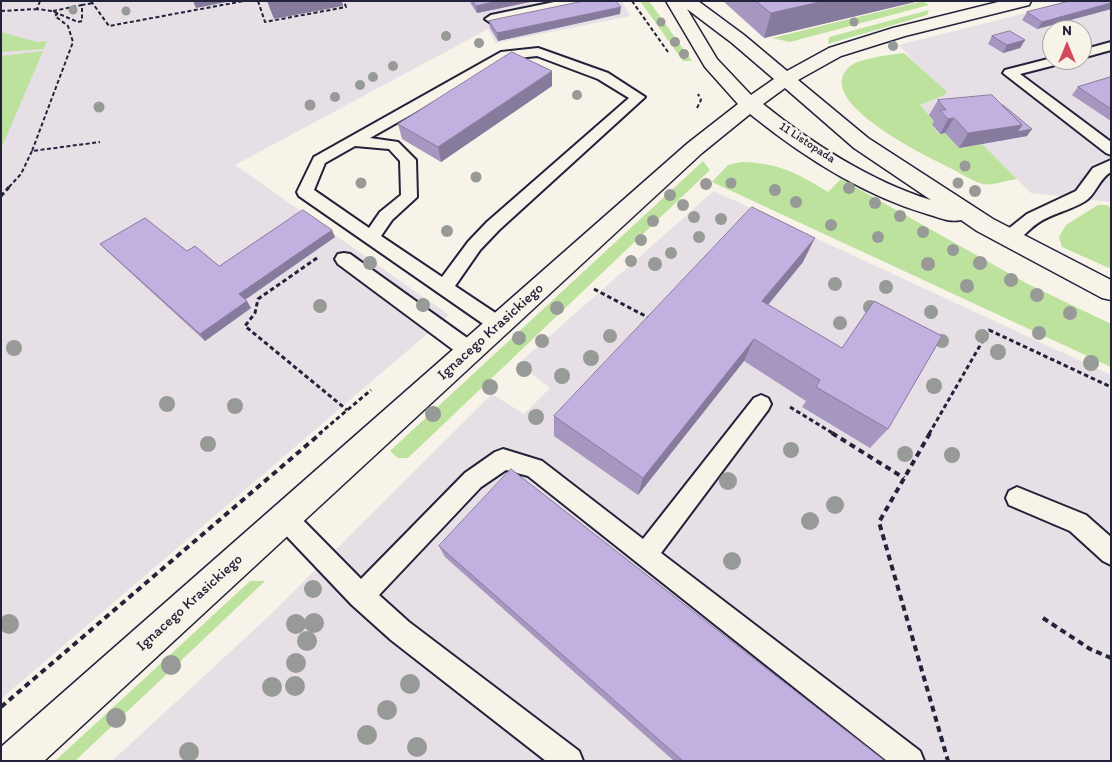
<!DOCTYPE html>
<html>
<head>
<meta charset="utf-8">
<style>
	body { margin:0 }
	#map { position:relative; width:1112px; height:762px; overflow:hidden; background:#f7f3e8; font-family:Itim,sans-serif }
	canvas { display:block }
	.frame { position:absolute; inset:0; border:2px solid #22223b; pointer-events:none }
	.north { position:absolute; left:1042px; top:20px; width:50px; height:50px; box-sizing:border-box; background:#f7f3e8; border:1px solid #a29fa3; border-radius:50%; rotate:0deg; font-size:14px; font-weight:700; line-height:20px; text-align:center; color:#22223b }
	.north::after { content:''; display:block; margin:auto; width:18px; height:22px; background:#d1495b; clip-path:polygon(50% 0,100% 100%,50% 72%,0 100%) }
</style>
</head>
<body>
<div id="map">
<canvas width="1112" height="762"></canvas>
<div class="frame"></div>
<div class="north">N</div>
</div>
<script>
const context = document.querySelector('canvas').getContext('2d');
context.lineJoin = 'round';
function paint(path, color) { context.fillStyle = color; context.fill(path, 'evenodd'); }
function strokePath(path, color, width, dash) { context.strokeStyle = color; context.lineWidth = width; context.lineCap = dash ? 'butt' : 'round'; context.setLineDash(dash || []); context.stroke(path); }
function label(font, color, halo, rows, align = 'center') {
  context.font = font + ' Itim,sans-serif'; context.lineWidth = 5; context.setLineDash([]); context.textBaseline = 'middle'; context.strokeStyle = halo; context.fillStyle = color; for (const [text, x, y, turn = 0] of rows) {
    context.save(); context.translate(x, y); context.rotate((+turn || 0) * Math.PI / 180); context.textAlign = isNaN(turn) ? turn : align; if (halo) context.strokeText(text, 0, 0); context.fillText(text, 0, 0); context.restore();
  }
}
const built = new Path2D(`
	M1,1H622L630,16L496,43L488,29L235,165L449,315L1,699Z
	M1073,1H1111V202L1031,193L982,145L959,148L945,133L937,132V124L920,105L945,95L899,45ZM1052,30H1082V60H1052Z
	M714,191L1111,375V761H112L268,617L492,394L524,414L550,388L518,364Z`);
const green = new Path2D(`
	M640,1H649L692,61H683Z
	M923,1L929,5L790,42L772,38Z
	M929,10L927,15L828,44L829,37Z
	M1,32L37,42L47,41L44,49L1,52Z
	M43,51L1,149V56Z
	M904,53L947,92L945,95L920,105L937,124L932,126L939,134L945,133L959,148L982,144L1017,179C1007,180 992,186 983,184C971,181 959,172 948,167C927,156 812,102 849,67C859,58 890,55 904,53Z
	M703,161L710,170L408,458H398L390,451Z
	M742,162C779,163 797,173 828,192L841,179L1026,283L1111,324V367L712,182L728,165Z
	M1098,205H1107L1111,208V269L1062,247L1059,237L1066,225Z
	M250,581H265L75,761H55Z`);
const pathFar2 = new Path2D(`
	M40,1L37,9L52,11L78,22L82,21V5L93,3
	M91,1L109,26L244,1
	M258,1L265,22L346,7L344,1
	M632,1L668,52
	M1,11L37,9
	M53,11L82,5
	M58,13L55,16L68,26L73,42L32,151L100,142
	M697,108L701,100L698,94
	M9,187L21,174L32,151`);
const pathFar1 = new Path2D(`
	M1,196L10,186
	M317,258L258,299L255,313L245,326L347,410
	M594,289L651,319
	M790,407L834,434
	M319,434L371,390
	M929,434L989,330L1111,387`);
const path = new Path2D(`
	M832,433L904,478
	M930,433L879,522L948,761
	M1043,618L1090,649L1111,658
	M1,707L321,433`);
const lane = new Path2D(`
	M559,1H584L578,5L491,23L485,19L491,15Z
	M1111,42V50L1082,58V50Z
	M538,48L608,73L645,97L499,230L480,250L455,286L506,320L508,325L506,330L499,332L492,330L299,196L297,192L314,157L501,52ZM537,56L598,79L629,98L487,222L468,242L442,277L381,236L392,220L417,197L416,160L398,142L370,138L509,59ZM355,146L389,149L400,161L401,195L380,212L369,228L314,190L325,163Z
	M1052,58V60H1065L1063,63L1020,74L1111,142V155L1106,153L1003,73L1005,70Z
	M1111,160V172C1100,178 1097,191 1088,199C1076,209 1052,213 1038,223C1027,230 1017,247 1002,242L1000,238L1002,234L1027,214L1076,191L1093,168Z
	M344,253L350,254L477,345L480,351L477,357L470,359L463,357L338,264L335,259L338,254Z
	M761,395L768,398L771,404L768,410L661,553L920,751L924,761H887L528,476L506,470L481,487L379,595L409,622L579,751L583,761H546L391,640L352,605L277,526L274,518L277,510L285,507L293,510L361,579L465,473L495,452L503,449L542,461L643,539L754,398Z
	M1017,487L1086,515L1111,537V565L1103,561L1070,531L1009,505L1006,498L1009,491Z`);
const street = new Path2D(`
	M666,1H698L744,35L787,71L829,48L893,28L1002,1H1031L1029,5L905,36L841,56L798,80L868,138L993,219L1111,280V300L1102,298L977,231L961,220C949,223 938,217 927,214C863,195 802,156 750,114L702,153L44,761H1V747L688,143L738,104L705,67ZM687,9L732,43L774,79L751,95L717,59ZM785,88L854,148L931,200C872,182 811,143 763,104Z`);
const trees = [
	[73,10,4.5],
	[126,11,4.5],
	[661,22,4.5],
	[854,22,4.5],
	[446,36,5],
	[675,42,5],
	[479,43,5],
	[893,46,5],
	[684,54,5],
	[393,66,5],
	[373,77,5],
	[360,85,5],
	[577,95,5],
	[335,97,5],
	[310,105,5.5],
	[99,107,5.5],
	[965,166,5.5],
	[476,177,5.5],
	[361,183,5.5],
	[731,183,5.5],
	[958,183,5.5],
	[706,184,6],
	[849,188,6],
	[775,190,6],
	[975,191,6],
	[670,195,6],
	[796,202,6],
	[875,203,6],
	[683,205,6],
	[900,216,6],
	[694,217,6],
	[721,219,6],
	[653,221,6],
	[831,225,6],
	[447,231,6],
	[923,232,6],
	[699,237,6],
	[878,237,6],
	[641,240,6],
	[953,250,6],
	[671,253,6],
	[631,261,6],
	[370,263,7],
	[980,263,7],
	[655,264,7],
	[928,264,7],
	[1011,280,7],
	[835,284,7],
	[967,286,7],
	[886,287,7],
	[1037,295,7],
	[423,305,7],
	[320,306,7],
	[870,307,7],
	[557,308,7],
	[931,312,7],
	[1070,313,7],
	[840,323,7],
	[1039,333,7],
	[610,336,7],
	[982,336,7],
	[519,338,7],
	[542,341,7],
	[942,341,7],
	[14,348,8],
	[998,352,8],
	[591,358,8],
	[1091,363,8],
	[524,369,8],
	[562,376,8],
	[934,386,8],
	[490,387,8],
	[167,404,8],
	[235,406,8],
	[433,414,8],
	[536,417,8],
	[208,444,8],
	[791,450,8],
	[905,454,8],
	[952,455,8],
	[728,481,9],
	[835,505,9],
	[810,521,9],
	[732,561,9],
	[313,589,9],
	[314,623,10],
	[9,624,10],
	[296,624,10],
	[307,641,10],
	[296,663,10],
	[171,665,10],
	[410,684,10],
	[295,686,10],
	[272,687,10],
	[387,710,10],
	[116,718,10],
	[367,735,10],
	[417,747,10],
	[189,752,10]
];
const wall = new Path2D(`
	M470,1H535L477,13L471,4Z
	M723,1H919L764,38Z
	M1111,1V9L1037,29L1022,20L1027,12Z
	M620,14L498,41L490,28L489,21Z
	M992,36L1025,40L1020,48L1003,53L988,44Z
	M1111,77V121L1072,95L1078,87Z
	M552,86L441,162L402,139L398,124Z
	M938,100L1027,136L959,148L945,133L940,134L932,125L934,121L929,115Z
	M335,237L245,300L251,308L205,341L107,251L100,244L187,251L219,266Z
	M803,262L768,305L888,429L870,448L802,407L806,401L744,361L638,495L554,436V416Z
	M439,546L885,761H674L445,557Z`);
const shadedWall = new Path2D(`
	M193,1H232L196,8Z
	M267,1H342L343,6L274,19Z
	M498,1H535L477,13L476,6Z
	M824,1H919L764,38L771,13Z
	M1111,3V9L1037,29L1042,22Z
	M621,7L620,14L498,41L497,33Z
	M1025,40L1020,48L1003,53L1007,45Z
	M552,71V86L441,162L438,147Z
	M954,118L945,133L940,134L948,119Z
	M1022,125L1032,129L1027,136L959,148L968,133Z
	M332,230L335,237L243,301L239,294Z
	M815,238L803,262L752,324L762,301Z
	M247,301L251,308L205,341L200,334Z
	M754,339L744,361L638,495L643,478Z`);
const building = new Path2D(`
	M473,1H498L476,6Z
	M584,1H616L621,7L497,33L489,21Z
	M756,1H824L771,13Z
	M1070,1H1111V3L1042,22L1027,12Z
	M1010,31L1025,40L1007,45L992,36Z
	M512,52L552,71L438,147L398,124Z
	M1111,77V109L1078,87Z
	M992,95L1022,125L968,133L954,118L948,119L946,117L940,110H946L938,100Z
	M1002,105H1003L1032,129L1017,132L1022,125Z
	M752,207L815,238L762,301L842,348L874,301L942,336L888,429L816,387L820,380L754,339L643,478L554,416Z
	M303,210L332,230L239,294L247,301L200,334L100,244L145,218L187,251L195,246L219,266Z
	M511,469L885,761H683L439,546Z`);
const farStreetnames = [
	["11 Listopada",807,143,33]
];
const streetNames = [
	["Ignacego Krasickiego",491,332,-42],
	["Ignacego Krasickiego",190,603,-42]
];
paint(built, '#e7dfe6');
paint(green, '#bce29d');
strokePath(lane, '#22223b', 4);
strokePath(street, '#22223b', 3);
strokePath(pathFar2, '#22223b', 2, [4, 2.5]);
strokePath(pathFar1, '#22223b', 3, [4.5, 3]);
strokePath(path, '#22223b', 4, [6, 4.5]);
paint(lane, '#f7f3e8');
paint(street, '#f7f3e8');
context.fillStyle = '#979a97';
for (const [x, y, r] of trees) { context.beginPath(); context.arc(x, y, r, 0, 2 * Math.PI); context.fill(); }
paint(wall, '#a697c1');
paint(shadedWall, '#877b9d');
paint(building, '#c1b0e0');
strokePath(building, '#877b9d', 1);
label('12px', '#22223b', '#f7f3e8', farStreetnames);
label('15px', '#22223b', '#f7f3e8', streetNames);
</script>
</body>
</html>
